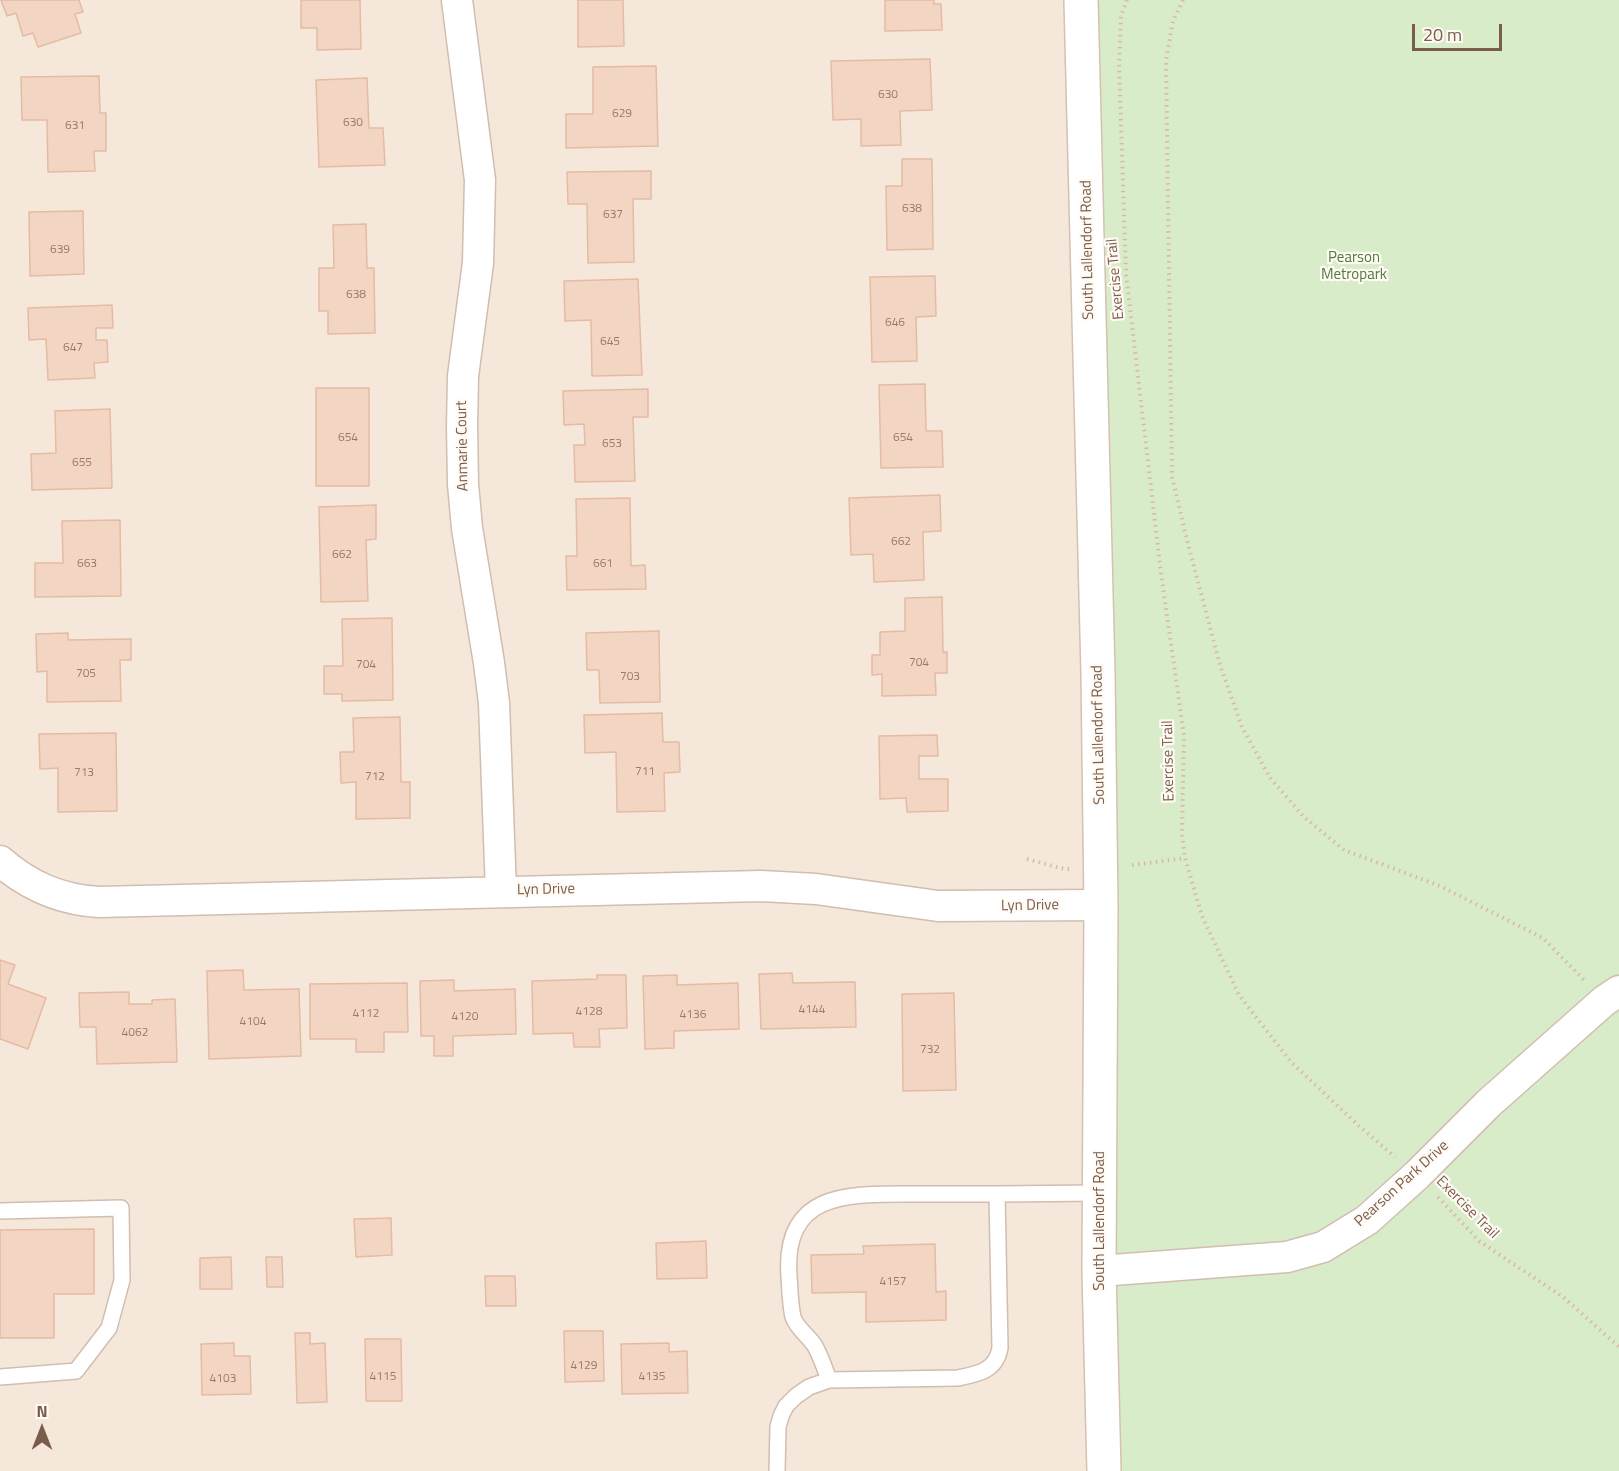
<!DOCTYPE html>
<html>
<head>
<meta charset="utf-8">
<style>
	body { margin:0 }
	#map { position:relative; width:1619px; height:1471px; overflow:hidden; background:#fdf6ec; font-family:"Titillium Web",sans-serif }
	canvas { display:block }
	.north { position:absolute; left:12px; top:1399px; width:60px; height:60px; -webkit-text-stroke:4px #fffaf3; paint-order:stroke; rotate:0deg; font-size:16px; font-weight:700; line-height:24px; text-align:center; color:#7a5c4d }
	.north::after { content:''; display:block; margin:auto; width:21px; height:27px; background:#7a5c4d; clip-path:polygon(50% 0,100% 100%,50% 72%,0 100%) }
	.scale { position:absolute; left:1412px; top:24px; width:90px; height:27px; box-sizing:border-box; border:3px solid #7a5c4d; border-top:0; padding-left:8px; font-size:18px; line-height:21px; white-space:nowrap; color:#7a5c4d; -webkit-text-stroke:4px #fffaf3; paint-order:stroke }
</style>
</head>
<body>
<div id="map">
<canvas width="1619" height="1471"></canvas>
<div class="north">N</div>
<div class="scale">20 m</div>
</div>
<script>
const context = document.querySelector('canvas').getContext('2d');
context.lineJoin = 'round';
function paint(path, color) { context.fillStyle = color; context.fill(path, 'evenodd'); }
function strokePath(path, color, width, dash) { context.strokeStyle = color; context.lineWidth = width; context.lineCap = dash ? 'butt' : 'round'; context.setLineDash(dash || []); context.stroke(path); }
function label(font, color, halo, rows, align = 'center') {
  context.font = font + ' "Titillium Web",sans-serif'; context.lineWidth = 4.5; context.setLineDash([]); context.textBaseline = 'middle'; context.strokeStyle = halo; context.fillStyle = color; for (const [text, x, y, turn = 0] of rows) {
    context.save(); context.translate(x, y); context.rotate((+turn || 0) * Math.PI / 180); context.textAlign = isNaN(turn) ? turn : align; if (halo) context.strokeText(text, 0, 0); context.fillText(text, 0, 0); context.restore();
  }
}
const residential = new Path2D(`
	M0,0H1104L1143,1471H0Z`);
const green = new Path2D(`
	M1081,0H1619V1471H1104Z`);
const building = new Path2D(`
	M1,0H79L83,12L75,14L81,33L38,47L33,33L23,36L16,13L7,16Z
	M301,0H360L361,49L317,50V28H301Z
	M578,0H623L624,46L578,47Z
	M885,0H934V4H941L942,30L885,31Z
	M930,59L932,110L900,111L901,145L861,146V119L833,120L831,61Z
	M656,66L658,146L566,148V114H593V67Z
	M99,76L100,113H106V151H94L95,171L48,172L47,120H22L21,77Z
	M367,78L369,128H383L385,165L319,167L316,80Z
	M902,159H932L933,249L887,250L886,186H902Z
	M651,171V199H633L634,262L588,263L587,204H568L567,172Z
	M83,211L84,274L30,276L29,212Z
	M366,224L367,268H374L375,333L328,334V311H319V268H334L333,225Z
	M935,276L936,316L916,317L917,361L872,362L870,277Z
	M638,279L642,375L592,376L591,320L565,321L564,281Z
	M112,305L113,328H96V340H107L108,362L94,363L95,378L48,380L46,339L29,340L28,308Z
	M925,384L926,431H942L943,467L881,468L879,385Z
	M316,388H369V486H316Z
	M648,389V417H633L635,481L575,482L574,445H585L584,424L564,425L563,391Z
	M110,409L112,488L32,490L31,454L56,453L55,411Z
	M940,495L941,531L923,532L924,580L874,582L873,554L851,555L849,498Z
	M630,498L631,566L645,565L646,589L567,590L566,556H577L576,499Z
	M376,505V539L366,540L368,601L321,602L319,507Z
	M120,520L121,596L35,597V563H63L62,521Z
	M942,597L943,652H947V673H935L936,695L882,696V674L872,675V655H880V632L905,631V598Z
	M392,618L393,700L342,701V694H324V666H343L342,619Z
	M659,631L660,702L600,703L599,670H587L586,633Z
	M68,633V640L131,639V660H120L121,701L47,702V671L37,672L36,634Z
	M662,713L663,742H679L680,772L664,773L665,811L617,812L616,752L585,753L584,715Z
	M400,717L401,782H410V818L356,819V782L341,783L340,752H354L353,718Z
	M116,733L117,811L58,812V768L40,769L39,734Z
	M937,735L938,756H919V779H948V811L907,812L906,798L880,799L879,736Z
	M0,960L15,965L8,984L46,998L28,1049L0,1039Z
	M243,970L244,990L299,989L301,1056L209,1059L207,971Z
	M792,973L793,983L855,982L856,1027L761,1029L759,974Z
	M597,975H626L627,1028L599,1029L600,1047H574L573,1033L533,1034L532,981L597,979Z
	M677,975V985L738,983L739,1029L674,1031V1048L645,1049L643,976Z
	M454,980V991L515,989L516,1034L453,1036V1056H434V1036H421L420,981Z
	M407,983L408,1032H384V1052H356V1039H310V984Z
	M129,992V1004H152V1000L175,999L177,1062L97,1064L96,1027H80L79,993Z
	M954,993L956,1090L903,1091L902,994Z
	M391,1218L392,1255L356,1257L354,1219Z
	M94,1229V1294H54V1338H0V1230Z
	M706,1241L707,1278L657,1279L656,1243Z
	M935,1244L936,1292L946,1291V1320L866,1322V1292L812,1293L811,1255L864,1254L863,1246Z
	M231,1257L232,1289H200V1258Z
	M266,1257H282L283,1287H267Z
	M485,1276H515L516,1306H486Z
	M564,1331H603L604,1381L565,1382Z
	M295,1333H310V1344L325,1343L327,1402L297,1403Z
	M365,1339H401L402,1401H366Z
	M234,1343V1356H250L251,1394L202,1395L201,1344Z
	M669,1343V1352L687,1351L688,1393L622,1394L621,1344Z`);
const path = new Path2D(`
	M1127,0L1121,16L1119,64L1126,274L1161,573L1184,736L1182,833L1185,858L1202,916L1239,995L1291,1062L1359,1126L1395,1157
	M1183,0L1173,21L1166,61L1172,477L1188,544L1220,665L1242,727L1270,778L1304,817L1344,850L1440,886L1543,938L1584,980
	M1027,859L1064,869H1071
	M1132,865L1185,858
	M1438,1197L1479,1241L1563,1297L1619,1347`);
const lane = new Path2D(`
	M0,1211L121,1208L122,1280L109,1328L76,1371L0,1377
	M829,1380C825,1369 821,1357 815,1346C809,1336 797,1329 793,1317C790,1304 790,1290 789,1276C783,1192 847,1194 910,1194C939,1194 968,1194 997,1194
	M777,1471L778,1427L781,1416L786,1406L796,1396L809,1387L829,1380L958,1378C978,1374 996,1371 1000,1348L997,1194L1100,1193`);
const street = new Path2D(`
	M457,0L480,180L478,263L463,376L462,427L463,484L467,528L489,663L494,703L501,892
	M0,861C29,886 60,900 99,902L761,886L816,889L938,906L1101,905
	M1099,1271L1287,1257L1323,1247L1367,1220L1417,1175L1489,1103L1604,1001L1619,991`);
const secondary = new Path2D(`
	M1081,0L1098,673L1101,905L1099,1271L1104,1471`);
const numberNames = [
	["630",888,95],
	["629",622,114],
	["630",353,123],
	["631",75,126],
	["638",912,209],
	["637",613,215],
	["639",60,250],
	["638",356,295],
	["646",895,323],
	["645",610,342],
	["647",73,348],
	["654",348,438],
	["654",903,438],
	["653",612,444],
	["655",82,463],
	["662",901,542],
	["662",342,555],
	["663",87,564],
	["661",603,564],
	["704",919,663],
	["704",366,665],
	["705",86,674],
	["703",630,677],
	["711",645,772],
	["713",84,773],
	["712",375,777],
	["4144",812,1010],
	["4128",589,1012],
	["4112",366,1014],
	["4136",693,1015],
	["4120",465,1017],
	["4104",253,1022],
	["4062",135,1033],
	["732",930,1050],
	["4157",893,1282],
	["4129",584,1366],
	["4115",383,1377],
	["4135",652,1377],
	["4103",223,1379]
];
const streetNames = [
	["South Lallendorf Road",1088,250,-91],
	["Exercise Trail",1116,279,-95],
	["Anmarie Court",463,446,-91],
	["South Lallendorf Road",1099,735,-91],
	["Exercise Trail",1169,761,-91],
	["Lyn Drive",546,890,-1],
	["Lyn Drive",1030,906,-1],
	["Pearson Park Drive",1402,1184,-42],
	["Exercise Trail",1467,1208,45],
	["South Lallendorf Road",1100,1221,-90]
];
const parkNames = [
	["Pearson",1354,258],
	["Metropark",1354,275]
];
paint(residential, '#f5e8da');
paint(green, '#d8ecc9');
paint(building, '#f3d5c3');
strokePath(building, '#e6bba3', 1.5);
strokePath(lane, '#d1beb0', 18);
strokePath(street, '#d1beb0', 33);
strokePath(secondary, '#d6c0b0', 36);
strokePath(path, '#d9b8a5', 4, [1.5, 4.5]);
strokePath(lane, '#fff', 15);
strokePath(street, '#fff', 30);
strokePath(secondary, '#fff', 33);
label('12px', '#987a6a', null, numberNames);
label('15px', '#7a5c4d', '#fffaf3', streetNames);
label('15px', '#537a41', '#fffaf3', parkNames);
</script>
</body>
</html>
